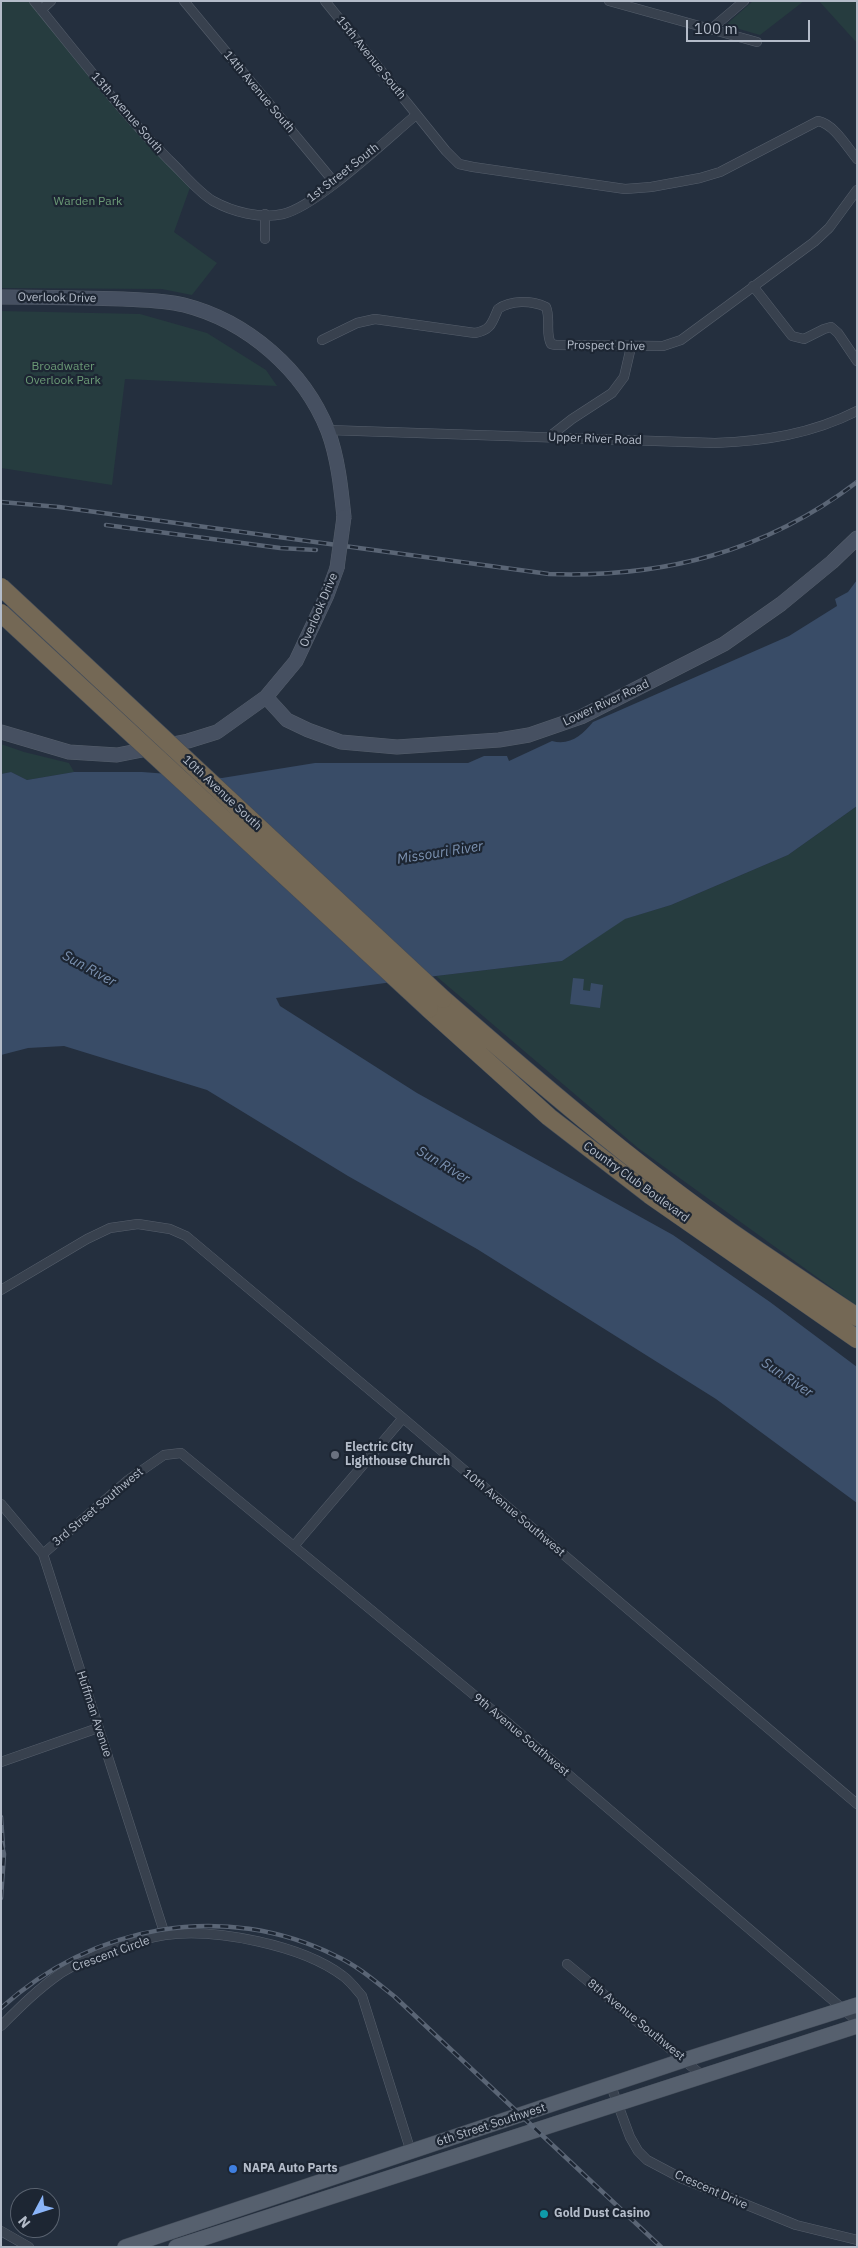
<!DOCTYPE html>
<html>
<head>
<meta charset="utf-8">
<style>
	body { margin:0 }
	#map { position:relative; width:858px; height:2248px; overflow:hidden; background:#242f3e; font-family:"IBM Plex Sans",sans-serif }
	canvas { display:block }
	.frame { position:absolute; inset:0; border:2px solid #b4bcc9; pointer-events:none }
	.north { position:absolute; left:10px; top:2188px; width:50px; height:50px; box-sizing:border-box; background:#1d2633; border:1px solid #59626f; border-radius:50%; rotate:230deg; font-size:14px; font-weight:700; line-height:20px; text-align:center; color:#b4bcc9 }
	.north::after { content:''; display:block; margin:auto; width:18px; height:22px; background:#8ab4f8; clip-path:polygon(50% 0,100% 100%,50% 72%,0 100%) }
	.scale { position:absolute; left:686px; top:20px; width:124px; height:22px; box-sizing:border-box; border:2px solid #b4bcc9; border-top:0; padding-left:6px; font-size:15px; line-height:18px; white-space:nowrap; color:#b4bcc9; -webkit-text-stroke:4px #1d2633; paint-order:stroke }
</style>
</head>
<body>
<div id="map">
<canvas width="858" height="2248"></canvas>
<div class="frame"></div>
<div class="north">N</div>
<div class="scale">100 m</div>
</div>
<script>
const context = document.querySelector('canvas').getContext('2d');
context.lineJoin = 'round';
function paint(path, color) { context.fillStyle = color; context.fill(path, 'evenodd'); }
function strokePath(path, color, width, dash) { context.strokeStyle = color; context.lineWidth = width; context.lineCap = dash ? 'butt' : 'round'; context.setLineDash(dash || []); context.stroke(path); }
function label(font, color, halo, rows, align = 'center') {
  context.font = font + ' "IBM Plex Sans",sans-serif'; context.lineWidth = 4.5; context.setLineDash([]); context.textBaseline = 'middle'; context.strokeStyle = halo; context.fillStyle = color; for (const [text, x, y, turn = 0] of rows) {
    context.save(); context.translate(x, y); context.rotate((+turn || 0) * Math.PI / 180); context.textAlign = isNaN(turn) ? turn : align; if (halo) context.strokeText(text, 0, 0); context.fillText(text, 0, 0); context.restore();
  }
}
const green = new Path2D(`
	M1,1H34L192,182L174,232L217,263L192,295L162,289L1,288Z
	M753,1H804L760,35L729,26L728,23Z
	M819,1H857V43Z
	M1,311L140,314L207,333L266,370L277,386L125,379L112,485L1,468Z
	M1,744L24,752L69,763L74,772L27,780L11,772L1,774Z
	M857,806V1306L638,1148L436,976L562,961L624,919L671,905L788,855Z`);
const water = new Path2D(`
	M857,580V806L788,855L671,905L625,919L562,961L436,976L276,998L280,1006L417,1093L673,1235L770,1302L857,1367V1503L716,1399L477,1249L348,1176L207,1090L64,1046L28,1048L1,1055V774L11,772L27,780L74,772H142L222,778L315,763H468L484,756H507L509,761L552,741C570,746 582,735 593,722L789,636L837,606L835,599L848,592Z
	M573,978L584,979L583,990L590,991L591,983L603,985L600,1008L570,1004Z`);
const street = new Path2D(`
	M34,1C78,55 120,110 169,160C183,173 197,191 213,201C233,212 260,219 283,214C317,206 386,140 416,115
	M184,1L334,182
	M325,1L446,151L459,164L473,167L625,189L651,187L700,178L720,172L818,121C834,124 847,147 857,159
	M609,1L757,42
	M41,10L51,1
	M710,30L744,1
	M265,214V239
	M753,286L792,336L804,339L824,329L831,327L838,333L857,361
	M322,340L357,323L375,319L475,333C491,330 492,323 498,309C511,300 531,300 546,307C551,319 545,332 551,344L556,345L663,346L681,340L814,242L829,228L857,190
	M328,430L715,443C765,441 812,434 857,411
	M549,437L572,419L612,393L624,377L631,347
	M1,1290L87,1239L110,1228L138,1224L170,1229L186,1236L403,1418L857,1804
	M1,1504L43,1554L165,1935
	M294,1546L403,1418
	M43,1554L128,1480L164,1455L181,1453L508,1723L857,2021
	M1,1762L98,1728
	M567,1964L703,2076
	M1,2026C20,2007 39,1988 61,1973C88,1956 134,1940 165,1935C215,1928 302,1945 343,1976C350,1981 356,1989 362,1996L411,2152
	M611,2086L630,2137L638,2151L647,2160L681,2178L796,2225L857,2240
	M1,2231L29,2247`);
const secondary = new Path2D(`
	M1,297C42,297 83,298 123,299C143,300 164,300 184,305C247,321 304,370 328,431C338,458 341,488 344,517
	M266,697L287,720L308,730L341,742L397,747L499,740L529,735L581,717L724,644L781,604L832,562L857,538
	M1,732L69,752L117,755L188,741L217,732L266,697L296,661L327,595L337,568`);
const primary = new Path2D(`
	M125,2247L684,2060L857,2005
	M176,2247L857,2026`);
const highway = new Path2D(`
	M443,999C536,1080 630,1161 731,1232C773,1261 815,1289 857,1317
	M429,1009L549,1117L650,1195L857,1339`);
const rail = new Path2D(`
	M1,502L59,507L549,574C663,578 765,552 857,482
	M106,525L280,548L316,550
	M1,1817L3,1847
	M1,1842L4,1854L1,1898
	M1,2008C93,1925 223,1900 336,1956C358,1966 376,1982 395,1997L661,2247`);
const secondaryBridge = new Path2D(`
	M337,568L344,517`);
const highwayBridge = new Path2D(`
	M1,587L443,999
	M1,613L429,1009`);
const markers = [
	[335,1455,5,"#6b7280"],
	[233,2169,5,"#3f7fe0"],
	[544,2214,5,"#0f9aa8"]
];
const streetNames = [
	["15th Avenue South",371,58,51],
	["14th Avenue South",259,92,50],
	["13th Avenue South",127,113,49],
	["1st Street South",343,173,-38],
	["Overlook Drive",57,298,1],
	["Prospect Drive",606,346,1],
	["Upper River Road",595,439,2],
	["Overlook Drive",319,610,-67],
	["Lower River Road",606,703,-25],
	["10th Avenue South",222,793,43],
	["Country Club Boulevard",636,1182,36],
	["3rd Street Southwest",98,1507,-40],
	["10th Avenue Southwest",514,1513,40],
	["Huffman Avenue",94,1714,72],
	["9th Avenue Southwest",521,1735,40],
	["Crescent Circle",111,1954,-20],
	["8th Avenue Southwest",636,2020,39],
	["6th Street Southwest",491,2125,-18],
	["Crescent Drive",711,2190,24]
];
const parkNames = [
	["Warden Park",88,202],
	["Broadwater",63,367],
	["Overlook Park",63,381]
];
const poiNames = [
	["Electric City",345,1448],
	["Lighthouse Church",345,1462],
	["NAPA Auto Parts",243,2169],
	["Gold Dust Casino",554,2214]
];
const waterNames = [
	["Missouri River",440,853,-9],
	["Sun River",89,969,29],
	["Sun River",443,1165,31],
	["Sun River",787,1378,34]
];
paint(green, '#263c3f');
paint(water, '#394c67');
strokePath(street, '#565f6c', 10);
strokePath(secondary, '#565f6c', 15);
strokePath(primary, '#414a57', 16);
strokePath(highway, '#434c59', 19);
strokePath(street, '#38414e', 9);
strokePath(secondary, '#465061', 14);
strokePath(primary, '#56606e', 15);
strokePath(highway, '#746855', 18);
strokePath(rail, '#5a6575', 4.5);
strokePath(rail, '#1d2633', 2.5, [8]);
strokePath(secondaryBridge, '#565f6c', 15, []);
strokePath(highwayBridge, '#434c59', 19, []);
strokePath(secondaryBridge, '#465061', 14);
strokePath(highwayBridge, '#746855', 18);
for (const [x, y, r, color] of markers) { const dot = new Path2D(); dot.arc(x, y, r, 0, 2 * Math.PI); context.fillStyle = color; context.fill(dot); strokePath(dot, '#1d2633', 2); }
label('12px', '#b4bcc9', '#1d2633', streetNames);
label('12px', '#6b9a76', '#1d2633', parkNames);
label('bold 12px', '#b4bcc9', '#1d2633', poiNames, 'left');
label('italic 14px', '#7c92b1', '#1d2633', waterNames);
</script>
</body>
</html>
